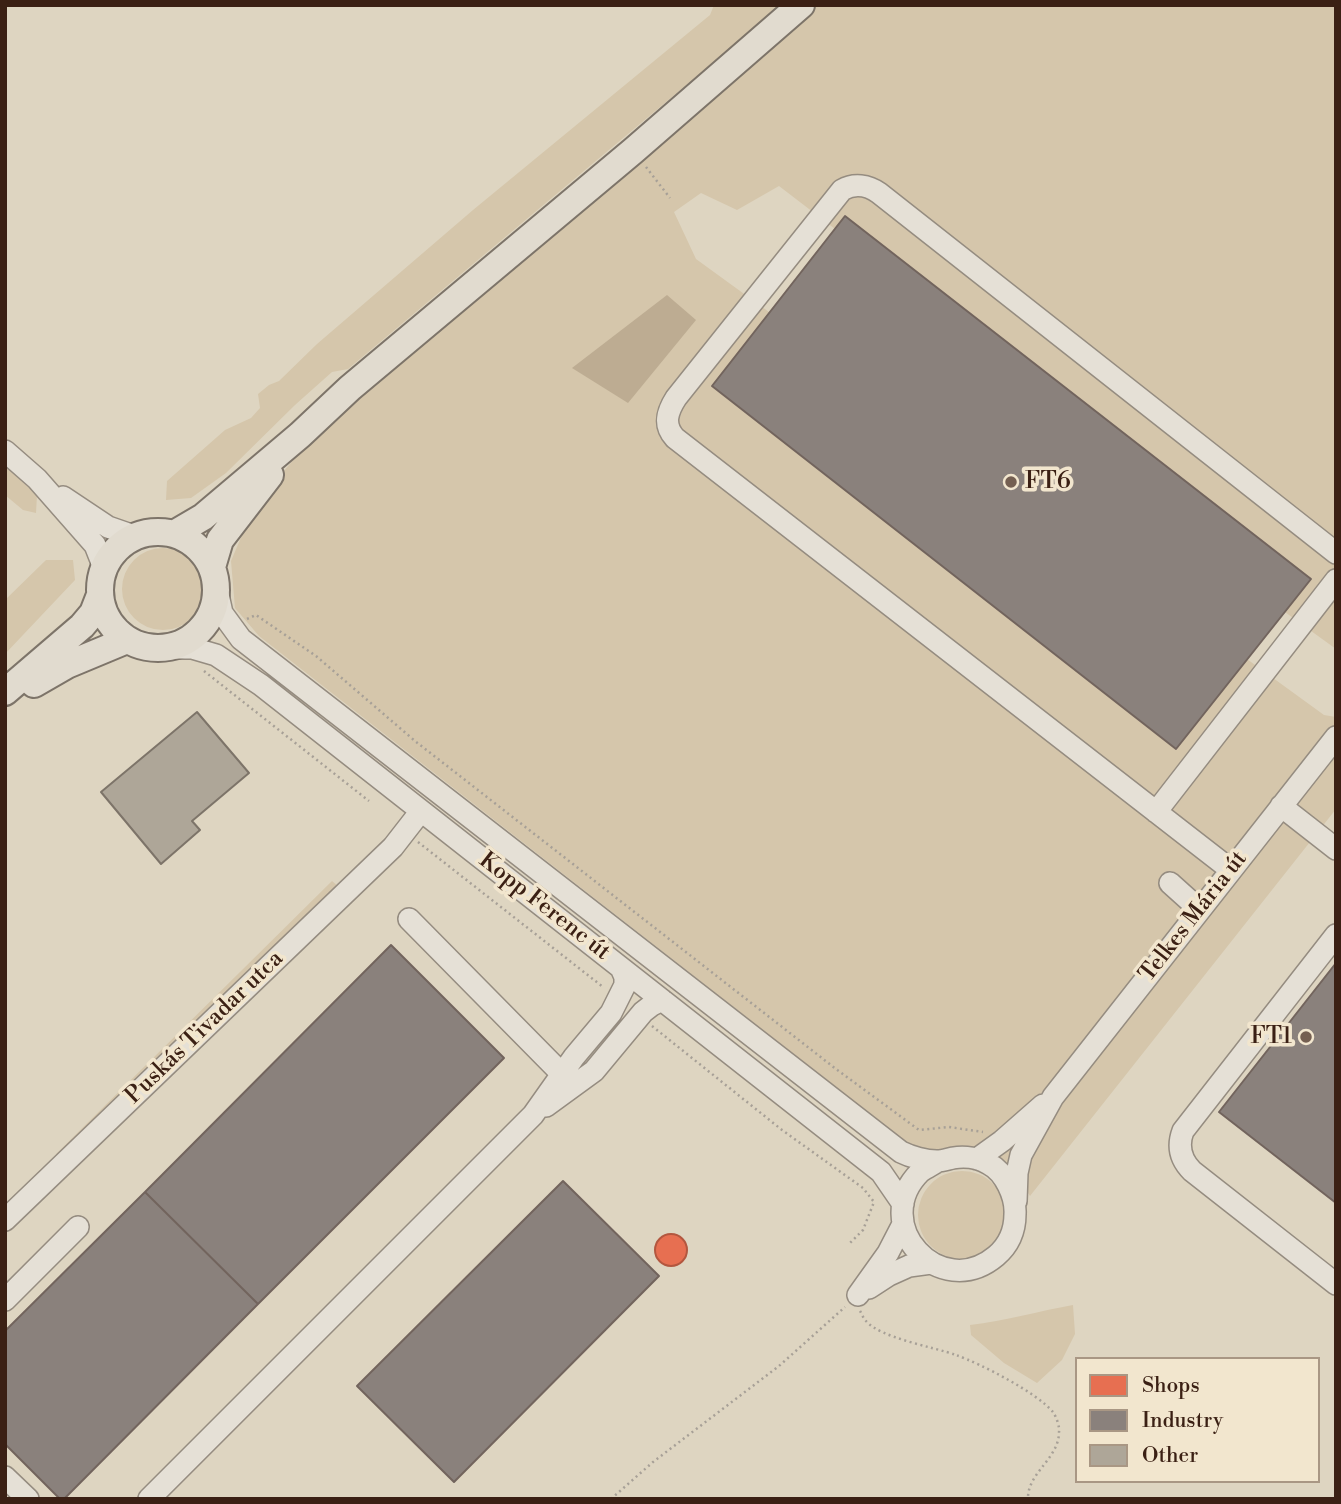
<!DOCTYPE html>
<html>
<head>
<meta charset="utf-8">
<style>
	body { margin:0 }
	#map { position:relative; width:1341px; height:1504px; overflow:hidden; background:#ded5c1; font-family:"Libre Bodoni",serif }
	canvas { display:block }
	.frame { position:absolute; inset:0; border:7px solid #3b2014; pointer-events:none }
	.legend { position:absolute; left:1075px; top:1357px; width:245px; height:126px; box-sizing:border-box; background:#f2e6ce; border:2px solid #a99784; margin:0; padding:9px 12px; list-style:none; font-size:21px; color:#3b2014 }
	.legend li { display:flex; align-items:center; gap:14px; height:35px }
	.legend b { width:35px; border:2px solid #a99784 }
</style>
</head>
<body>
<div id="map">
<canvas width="1341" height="1504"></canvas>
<div class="frame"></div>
<ul class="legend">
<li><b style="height:19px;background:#e76f51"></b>Shops</li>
<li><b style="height:19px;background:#8a817c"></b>Industry</li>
<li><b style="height:19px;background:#aea698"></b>Other</li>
</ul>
</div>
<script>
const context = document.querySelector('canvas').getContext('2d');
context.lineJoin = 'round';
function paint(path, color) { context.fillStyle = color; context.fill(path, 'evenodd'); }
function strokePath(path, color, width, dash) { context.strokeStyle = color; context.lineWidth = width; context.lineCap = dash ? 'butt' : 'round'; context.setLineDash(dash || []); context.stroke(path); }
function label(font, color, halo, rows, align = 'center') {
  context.font = font + ' "Libre Bodoni",serif'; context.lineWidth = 7; context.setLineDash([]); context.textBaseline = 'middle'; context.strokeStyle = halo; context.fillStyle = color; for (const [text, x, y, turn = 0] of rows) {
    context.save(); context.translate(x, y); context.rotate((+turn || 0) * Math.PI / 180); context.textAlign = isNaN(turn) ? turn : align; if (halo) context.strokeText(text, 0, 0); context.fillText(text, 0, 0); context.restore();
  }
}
const green = new Path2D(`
	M714,5H776L778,8L348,369L332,372L295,405L226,473L191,498L166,500L167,481L225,430L251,418L260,408L258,394L269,385L279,381L317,344L473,210L710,15Z
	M817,5H1336V649L1090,471L1049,393L779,186L737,210L701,193L674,212L696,259L1324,715L1336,717V809L1030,1196L1021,1182L980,1151L947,1148L919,1152L259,636L235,608L231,561L248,521L263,496L294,459L373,384L556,234L710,92Z
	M5,466L37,495L36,513L23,510L5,495Z
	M122 589a41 41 0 1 1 82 0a41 41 0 1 1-82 0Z
	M46,560H73L75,580L5,654V600Z
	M332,881L339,887L63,1162L56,1154Z
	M918 1215a44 44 0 1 1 88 0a44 44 0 1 1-88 0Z
	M1073,1305L1075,1334L1062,1360L1037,1383L1004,1363L971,1335L970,1325C1005,1321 1039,1311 1073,1305Z`);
const water = new Path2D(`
	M667,295L696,320L628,403L572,368Z`);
const shops = new Path2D(`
	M655 1250a16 16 0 1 1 32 0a16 16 0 1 1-32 0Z`);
const industry = new Path2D(`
	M845,216L1311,579L1176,749L712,386Z
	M391,945L504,1058L258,1304L145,1192Z
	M1336,963V1203L1219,1112Z
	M563,1181L659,1276L454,1482L357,1386Z
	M145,1192L258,1304L64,1499H60L5,1444V1331Z`);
const building = new Path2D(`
	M197,712L249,773L192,821L200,830L161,864L101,792Z`);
const path = new Path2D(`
	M646,167L670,198
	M247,619L256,615L316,656L415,741L836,1069L919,1130L949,1127L983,1132
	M204,671L369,801
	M418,842L603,987
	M652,1026L782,1130L863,1188L874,1202L863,1230L848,1245
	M860,1311C862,1314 863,1318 866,1321C880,1338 934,1347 956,1355C981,1364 1036,1392 1053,1412C1056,1416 1060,1427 1059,1432C1059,1459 1027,1473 1028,1499
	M611,1499L653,1462L779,1366L845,1307`);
const minor = new Path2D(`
	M5,451L37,479L95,545L104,568
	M63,497L108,527L134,536
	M217,590L222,613L241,639L901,1152C911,1157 926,1161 937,1161C942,1161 948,1159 953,1158C965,1156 979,1158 989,1164C1005,1172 1016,1197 1015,1214C1015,1230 1009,1245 996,1256C940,1303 868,1224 920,1172C925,1168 932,1165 938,1161
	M163,648H192L216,655L261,685L881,1172L903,1204
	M1281,806L1336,849
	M1156,812L1336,580
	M1231,870L675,438C663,425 667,412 676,398L842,190C854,183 868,185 879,193L1336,553
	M1170,883L1200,910
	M409,919L562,1074
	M1336,935L1183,1131C1177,1147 1181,1160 1192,1171L1336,1284
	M546,1106L594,1071L643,1012L652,1005L662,1000
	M977,1159L1002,1141L1043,1105
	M1016,1201L1017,1173L1021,1155L1053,1097L1336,737
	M5,1220L393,847L421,811
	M869,1288L889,1275L909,1266L931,1263
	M858,1295L888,1253L903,1224
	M5,1300L78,1227
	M5,1477L28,1499
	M149,1499L533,1115L574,1057L611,1013L625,985V977L621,968`);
const major = new Path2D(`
	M100 590a58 58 0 1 1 116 0a58 58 0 1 1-116 0Z
	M174,534L203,517L300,435L350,388L633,151L801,5
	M212,567L220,540L270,475
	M34,684L67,665L127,640
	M5,692L82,626L93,613L100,595`);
const markers = [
	[1011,482,7,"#745f51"],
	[1306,1037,7,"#745f51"]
];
const poiNames = [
	["FT6",1025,482],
	["FT1",1292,1037,"right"]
];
const streetNames = [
	["Kopp Ferenc út",544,907,38],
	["Telkes Mária út",1194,917,-52],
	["Puskás Tivadar utca",205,1028,-44]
];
paint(green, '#d5c6ab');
paint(water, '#bdac92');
paint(shops, '#e76f51');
strokePath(shops, '#b3573f', 2);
paint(industry, '#8a817c');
strokePath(industry, '#72645d', 2);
paint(building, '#aea698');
strokePath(building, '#7d7469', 2);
strokePath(minor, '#958c80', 24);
strokePath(major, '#7d7469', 30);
strokePath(path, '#a7a097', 2.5, [2, 3.5]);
strokePath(minor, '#e5e0d6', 21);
strokePath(major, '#e1dbcf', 26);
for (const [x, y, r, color] of markers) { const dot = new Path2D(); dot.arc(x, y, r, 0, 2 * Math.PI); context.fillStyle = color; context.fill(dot); strokePath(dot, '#f2e6ce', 2.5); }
label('23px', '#3b2014', '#f2e6ce', poiNames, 'left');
label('23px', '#3b2014', '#f2e6ce', streetNames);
</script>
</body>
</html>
